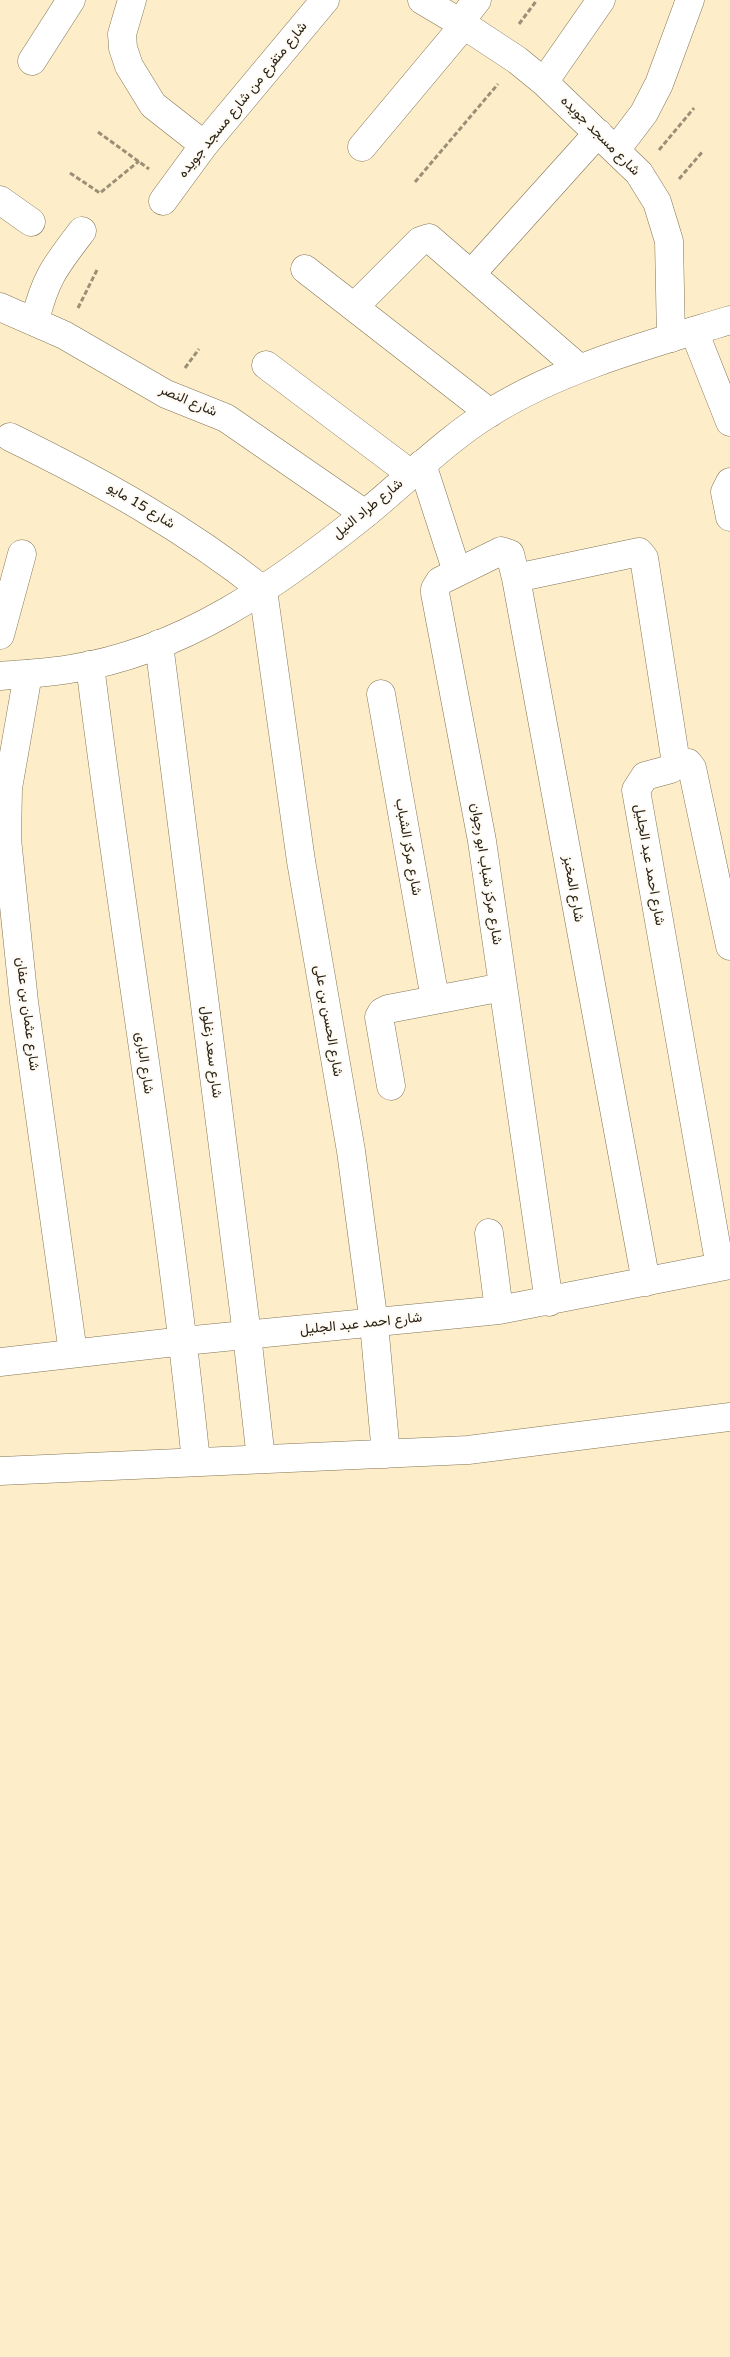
<!DOCTYPE html>
<html>
<head>
<meta charset="utf-8">
<style>
	body { margin:0 }
	canvas { display:block; background:#fdedc9 }
</style>
</head>
<body>
<canvas width="730" height="2357"></canvas>
<script>
const context = document.querySelector('canvas').getContext('2d');
context.lineJoin = 'round';
function strokePath(path, color, width, dash) { context.strokeStyle = color; context.lineWidth = width; context.lineCap = dash ? 'butt' : 'round'; context.setLineDash(dash || []); context.stroke(path); }
function label(font, color, halo, rows, align = 'center') {
  context.font = font + ' "Varela Round",Vazirmatn,sans-serif'; context.lineWidth = 4; context.setLineDash([]); context.textBaseline = 'middle'; context.strokeStyle = halo; context.fillStyle = color; for (const [text, x, y, turn = 0] of rows) {
    context.save(); context.translate(x, y); context.rotate((+turn || 0) * Math.PI / 180); context.textAlign = isNaN(turn) ? turn : align; if (halo) context.strokeText(text, 0, 0); context.fillText(text, 0, 0); context.restore();
  }
}
const path = new Path2D(`
	M519,24L537,0
	M98,132L149,169
	M659,150L694,108
	M70,173L100,193L139,161
	M679,179L703,151
	M415,182L498,84
	M78,308L97,270
	M185,368L199,349`);
const minor = new Path2D(`
	M132,0L122,34L123,48L129,66L153,105L204,145
	M422,0L464,25L517,60L544,82L639,173L657,202L669,241L671,338
	M460,22L477,0
	M32,61L71,0
	M544,82L601,0
	M362,147L464,25
	M616,150L644,113L659,84L690,0
	M0,200L31,222
	M163,201L204,145L325,0
	M305,269L490,413
	M472,273L598,133
	M0,307L64,335L166,394L226,418L365,514
	M354,307L420,241L429,238L579,368
	M35,321C45,278 56,265 82,231
	M694,331L730,422
	M266,365L411,474
	M10,437C100,481 185,528 263,590L301,861L351,1151L374,1324L386,1454
	M422,464L457,572
	M730,482L725,492L730,517
	M516,578L639,552L644,558L676,763L671,769L645,776L636,790L720,1267
	M0,635L22,554
	M159,644L247,1335L261,1459
	M90,665C123,931 169,1196 196,1462
	M28,674L8,788L7,839L24,1002L73,1353
	M381,694L435,999
	M676,763H688L692,768L730,946
	M391,1086L379,1017L382,1012L388,1009L503,987
	M489,1233L499,1310
	M549,1302L482,841L435,593V589L440,581L501,551L510,554L516,578L646,1282
	M0,1362L184,1341L499,1310L730,1265
	M0,1471L468,1450L730,1417`);
const tertiary = new Path2D(`
	M0,676C23,674 47,673 70,669C183,652 278,584 365,514C407,480 444,441 491,412C564,367 648,345 730,320`);
const streetNames = [
	["شارع متفرع من شارع مسجد جويده",243,100,-51],
	["شارع مسجد جويده",600,136,45],
	["شارع النصر",188,401,23],
	["شارع 15 مايو",141,506,31],
	["شارع طراد النيل",368,509,-39],
	["شارع مركز الشباب",408,847,80],
	["شارع احمد عبد الجليل",649,865,80],
	["شارع مركز شباب ابو رجوان",486,874,81],
	["شارع المخبز",573,889,80],
	["شارع عثمان بن عفان",27,1014,83],
	["شارع الحسن بن على",328,1021,80],
	["شارع سعد زغلول",211,1052,83],
	["شارع البارى",144,1063,82],
	["شارع احمد عبد الجليل",361,1324,-6]
];
strokePath(minor, '#837555', 29);
strokePath(tertiary, '#837555', 29);
strokePath(path, '#9b9076', 3, [5, 2.5]);
strokePath(minor, '#fff', 28);
strokePath(tertiary, '#fff', 28);
label('14px', '#292316', '#fffbf4', streetNames);
</script>
</body>
</html>
